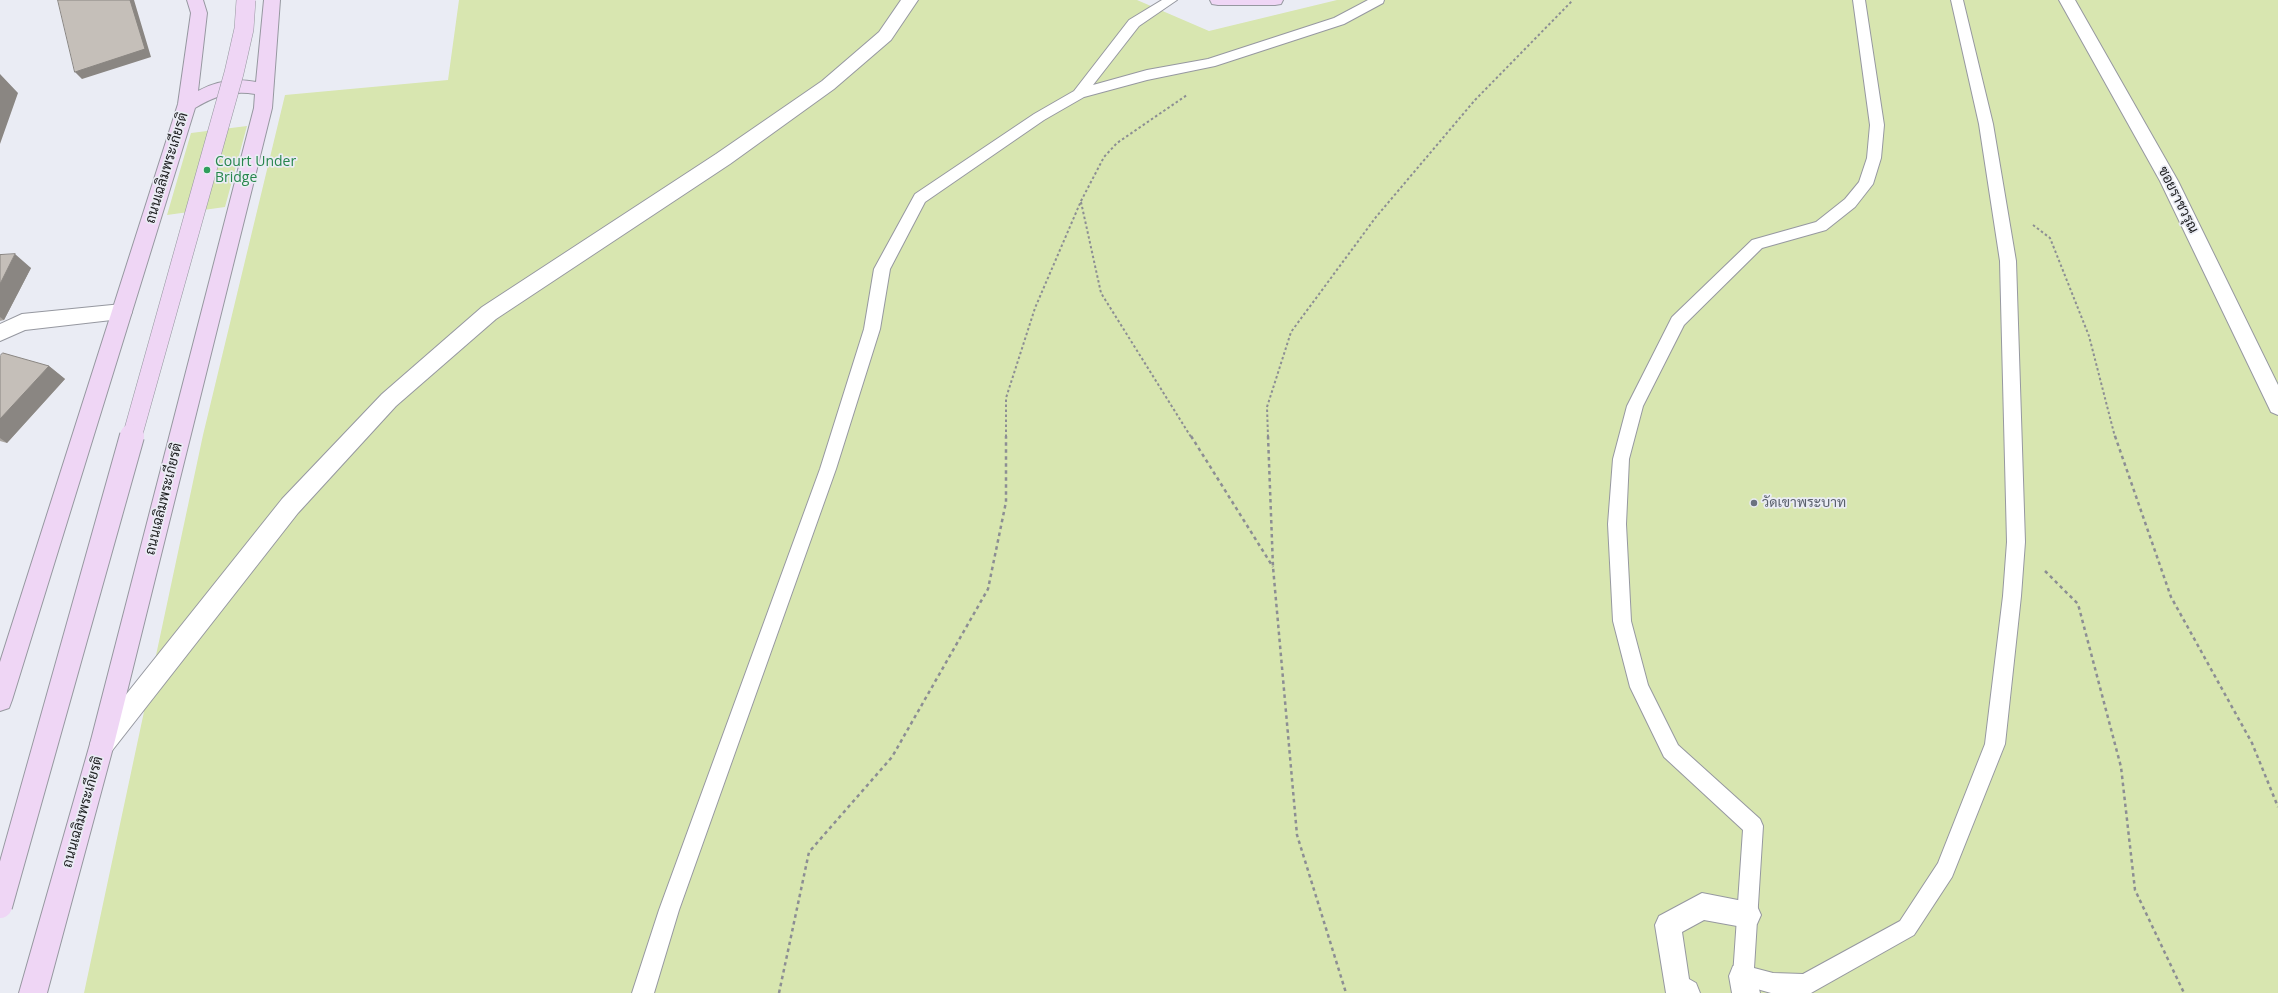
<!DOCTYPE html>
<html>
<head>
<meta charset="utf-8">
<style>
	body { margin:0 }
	canvas { display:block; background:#eaecf4 }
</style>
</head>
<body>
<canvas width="2278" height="993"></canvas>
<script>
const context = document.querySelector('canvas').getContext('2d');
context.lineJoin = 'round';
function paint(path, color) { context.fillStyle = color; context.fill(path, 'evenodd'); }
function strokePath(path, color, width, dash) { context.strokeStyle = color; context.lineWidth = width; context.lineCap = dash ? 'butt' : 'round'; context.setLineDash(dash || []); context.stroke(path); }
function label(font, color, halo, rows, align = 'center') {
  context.font = font + ' "Open Sans",Sarabun,sans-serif'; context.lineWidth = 3.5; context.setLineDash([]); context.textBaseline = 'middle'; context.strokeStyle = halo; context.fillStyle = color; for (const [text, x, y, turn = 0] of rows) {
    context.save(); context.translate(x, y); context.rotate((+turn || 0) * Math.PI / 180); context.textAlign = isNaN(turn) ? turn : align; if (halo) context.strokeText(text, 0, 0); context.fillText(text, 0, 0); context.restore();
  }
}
const green = new Path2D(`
	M459,0H1137L1209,31L1337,0H2278V993H84L203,435L285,95L448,80Z
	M247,126L225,207L167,215L191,133Z`);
const pathFar1 = new Path2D(`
	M1081,202L1101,293L1191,437
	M2033,225L2050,238L2089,336L2115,437
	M1006,437V398L1035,308L1081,201L1104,157L1117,143L1187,95
	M1268,437L1267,407L1291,332L1376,217L1475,100L1573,0`);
const path = new Path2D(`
	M1191,436L1273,567
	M1268,436L1273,567L1297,835L1346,993
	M2115,436L2171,597L2252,743L2278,807
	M2045,571L2078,604L2121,767L2135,890L2184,993
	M779,993L809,852L892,757L988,589L1006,502V436`);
const lane = new Path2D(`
	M1162,0H1177L1139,26L1093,85L1147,70L1208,59L1334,18L1368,0H1384L1383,3L1344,24L1215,66L1147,80L1084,97L1044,120L925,202L890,269L880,329L836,469L679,910L654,993H632L659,910L820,469L864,329L874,269L915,194L1034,114L1074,91L1129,20Z
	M1853,0H1865L1884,125L1881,158L1873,184L1855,207L1826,230L1762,248L1684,325L1643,406L1629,459L1626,524L1631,621L1648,685L1678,745L1760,819L1763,826L1754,968L1773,973L1803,974L1900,921L1938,863L1985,744L2003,596L2007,542L2000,261L1979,124L1951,0H1963L1993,124L2016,261L2025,542L2021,596L2005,744L1952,877L1914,935L1811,993H1771L1736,983L1733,976L1743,830L1664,757L1630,687L1613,621L1608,524L1613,459L1627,406L1672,317L1752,240L1816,222L1845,199L1859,182L1867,158L1870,125Z`);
const street = new Path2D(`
	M901,0H918L891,40L834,89L730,164L496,319L396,406L298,513L111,752L102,756L93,752L90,744L93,736L282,499L382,394L482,307L716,154L822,81L879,32Z
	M2059,0H2075L2178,181L2278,385V415L2271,412L2160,181Z
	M122,304L129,306L132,312L129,318L25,330L0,341V324L22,314Z
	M1702,893L1748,902L1757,906L1761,915L1757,924L1748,928L1704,920L1682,932L1689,979L1696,983L1700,993H1666L1655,925L1659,916Z
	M1743,962L1753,966L1760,993H1732L1729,976L1733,966Z`);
const secondary = new Path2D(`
	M187,0H203L207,13L198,91C216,81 236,78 256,82L264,0H280L272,108L114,744L47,993H19L90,744L254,108L255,94C232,90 215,96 195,108L12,700L9,708L0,711V662L178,104L191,13Z
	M1210,0H1283L1281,4L1275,5H1218L1212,4Z`);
const secondaryBridgeFar1 = new Path2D(`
	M132,437L234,73L244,29L246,0`);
const secondaryBridge = new Path2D(`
	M0,906L132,436`);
const wall = new Path2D(`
	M0,255L31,268L4,320L0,321Z
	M0,356L49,366L65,379L7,443L0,441Z`);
const shadedWall = new Path2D(`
	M130,0H134L151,57L82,79L75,72Z
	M0,74L18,93L0,144Z
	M15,254L31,268L4,320L0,317V284Z
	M49,366L65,379L7,443L0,438V419Z`);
const building = new Path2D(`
	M58,0H130L145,49L75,72Z
	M15,254L0,284V255Z
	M3,353L49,366L0,419V356Z`);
const markers = [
	[207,170,4,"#2e9e5b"],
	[1754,503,4,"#6b7280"]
];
const leisureNames = [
	["Court Under",215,162],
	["Bridge",215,178]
];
const streetNames = [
	["ถนนเฉลิมพระเกียรติ",167,168,-73],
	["ซอยราชวรุณ",2178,200,63],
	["ถนนเฉลิมพระเกียรติ",164,499,-76],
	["ถนนเฉลิมพระเกียรติ",83,812,-74]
];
const worshipNames = [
	["วัดเขาพระบาท",1762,503]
];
paint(green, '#d8e6b0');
strokePath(lane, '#9698a0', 2);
strokePath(street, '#9698a0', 2);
strokePath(secondary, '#9698a0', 2);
strokePath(pathFar1, '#8c8e93', 2, [2.5, 2.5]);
strokePath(path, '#8c8e93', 2.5, [3.5, 3.5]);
paint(lane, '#fff');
paint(street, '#fff');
paint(secondary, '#efd6f5');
strokePath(secondaryBridgeFar1, '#9698a0', 20, []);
strokePath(secondaryBridge, '#9698a0', 26, []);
strokePath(secondaryBridgeFar1, '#efd6f5', 19);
strokePath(secondaryBridge, '#efd6f5', 24);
paint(wall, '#a9a49f');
paint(shadedWall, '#8a8682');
paint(building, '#c5bfb9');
strokePath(building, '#8a8682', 1);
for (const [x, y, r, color] of markers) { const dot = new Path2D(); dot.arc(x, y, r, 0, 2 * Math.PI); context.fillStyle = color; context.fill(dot); strokePath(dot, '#eaecf4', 1.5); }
label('14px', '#27864d', '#eaecf4', leisureNames, 'left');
label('14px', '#202123', '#eaecf4', streetNames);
label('14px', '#5b616d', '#eaecf4', worshipNames, 'left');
</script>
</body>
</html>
